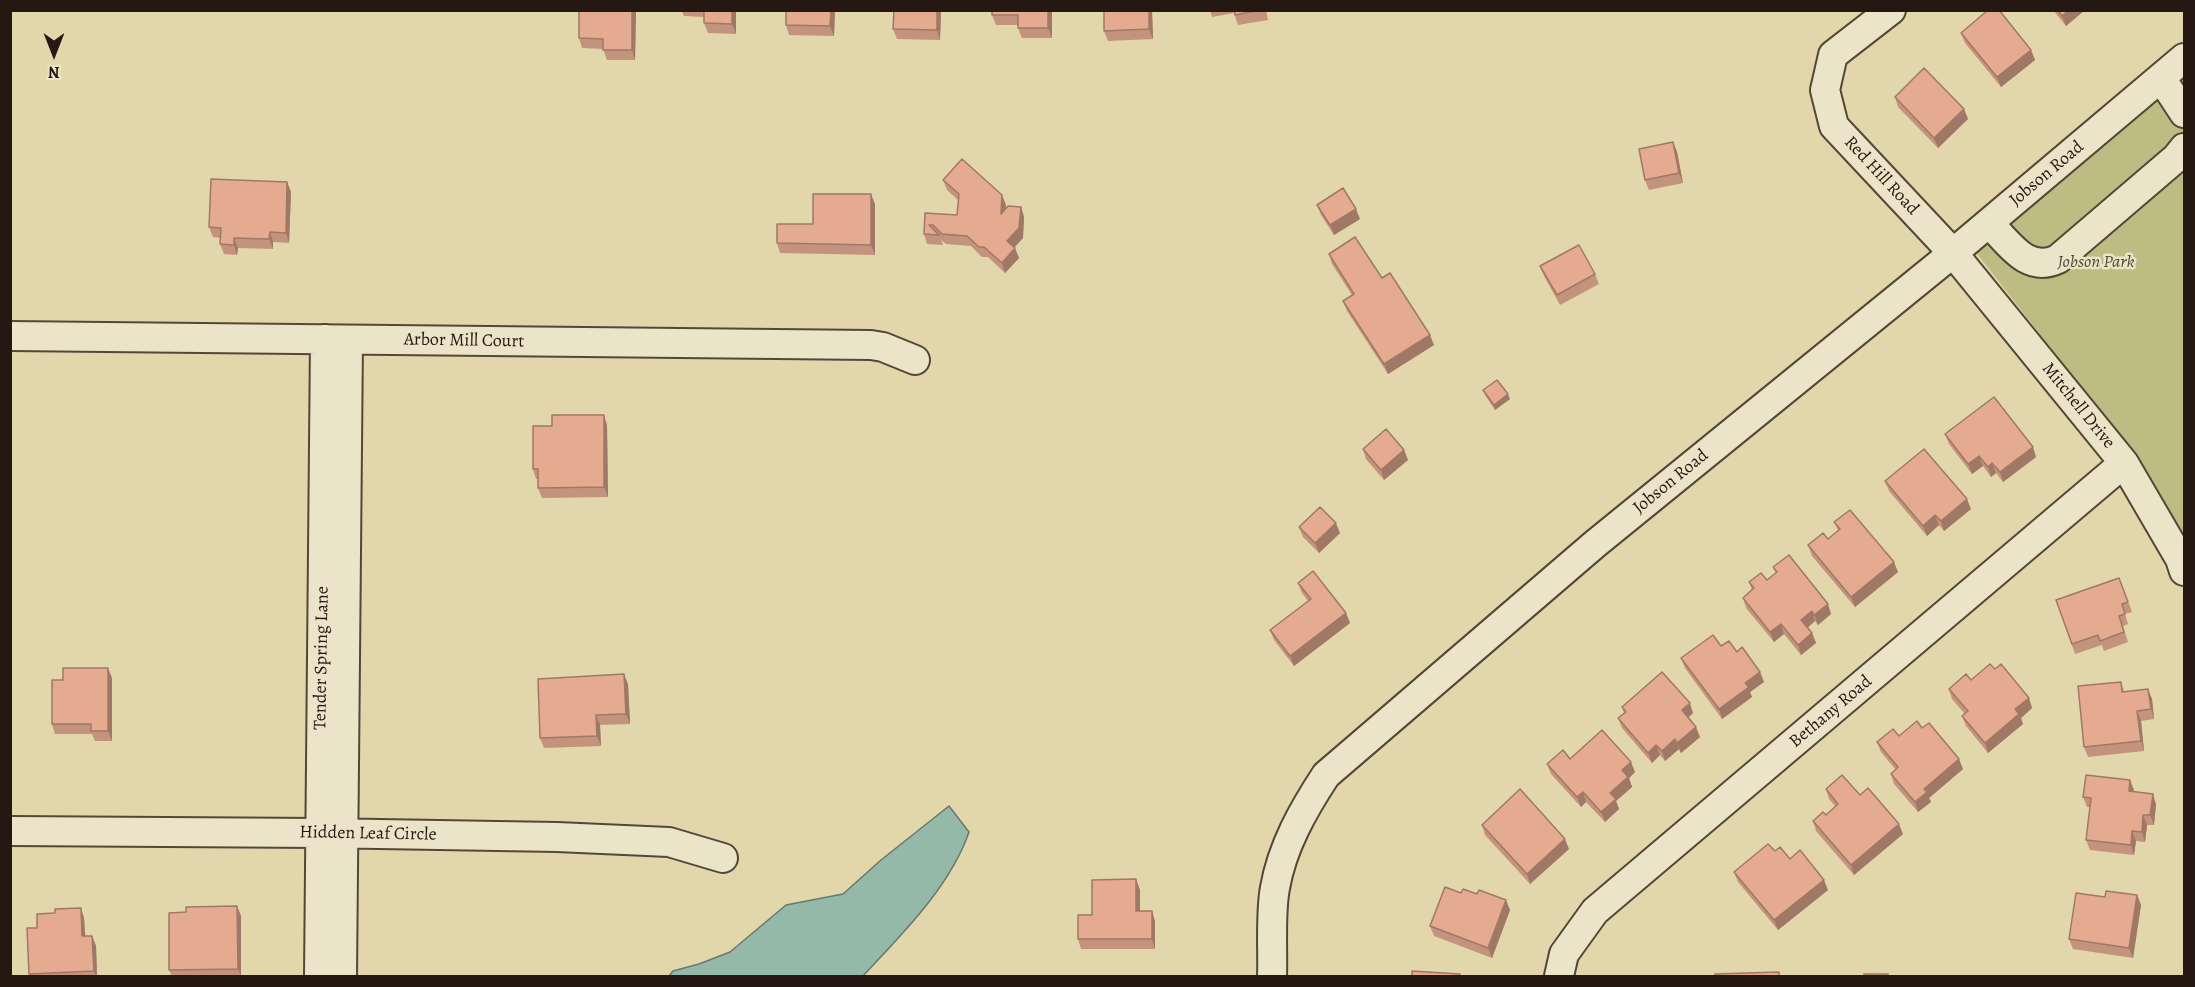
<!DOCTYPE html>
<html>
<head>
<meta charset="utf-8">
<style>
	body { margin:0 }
	#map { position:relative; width:2195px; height:987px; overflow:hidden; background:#e2d6ab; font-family:Alegreya,serif }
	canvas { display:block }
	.frame { position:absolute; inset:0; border:12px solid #251711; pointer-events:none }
	.north { position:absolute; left:24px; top:24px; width:60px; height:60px; -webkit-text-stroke:4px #ece4c8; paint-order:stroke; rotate:180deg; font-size:16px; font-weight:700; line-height:24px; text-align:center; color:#251711 }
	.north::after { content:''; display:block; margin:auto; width:21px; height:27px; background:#251711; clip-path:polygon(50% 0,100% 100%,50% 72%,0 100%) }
</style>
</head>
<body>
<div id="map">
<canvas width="2195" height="987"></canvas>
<div class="frame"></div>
<div class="north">N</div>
</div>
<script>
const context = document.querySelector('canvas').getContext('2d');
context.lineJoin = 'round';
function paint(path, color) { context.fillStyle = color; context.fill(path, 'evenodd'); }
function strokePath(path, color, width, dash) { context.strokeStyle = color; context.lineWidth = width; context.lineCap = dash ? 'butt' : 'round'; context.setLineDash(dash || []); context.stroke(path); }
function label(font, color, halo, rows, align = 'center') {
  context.font = font + ' Alegreya,serif'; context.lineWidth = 5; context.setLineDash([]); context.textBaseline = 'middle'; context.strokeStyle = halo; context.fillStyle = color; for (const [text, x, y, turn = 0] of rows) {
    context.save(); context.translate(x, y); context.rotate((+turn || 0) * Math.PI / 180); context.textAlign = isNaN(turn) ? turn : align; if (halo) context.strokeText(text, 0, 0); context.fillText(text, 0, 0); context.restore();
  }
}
const green = new Path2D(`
	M2184,76V542L2151,480L2131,451L1975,251Z`);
const water = new Path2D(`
	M949,806L969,832C950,887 902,934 863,976H669L673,971L699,964L730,952L786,905L843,894L881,860Z`);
const minor = new Path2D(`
	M1891,10L1833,55L1825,90L1834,126L1953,253L2124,463L2180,559L2184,571
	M2161,78L2184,113
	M1989,223C2009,243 2027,274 2058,259L2176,158L2184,148
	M10,336L871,345L883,347L915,360
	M10,831L320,833L557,837L669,842L723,858
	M319,976L325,339
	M342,976L348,340
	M1272,976C1273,951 1270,913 1275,888C1282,847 1303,810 1326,775L1595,544L1953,253L2184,58
	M1559,976L1564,954L1595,911L2124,463`);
const wall = new Path2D(`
	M579,10H636L635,60H607L603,49L582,48L579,38Z
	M681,10H736V34L708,33L704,23V17L684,16Z
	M835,10L834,36L789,35L786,25Z
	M894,10H941L940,40L897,39L893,29Z
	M992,10H1052V38H1022L1018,28V25H996L992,15Z
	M1152,10L1153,39L1108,41L1104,31Z
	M1210,10H1266L1268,20L1238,25L1234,13L1212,17Z
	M2053,10H2085L2066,26Z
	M1961,33L2031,50L2035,60L2001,87L1965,43Z
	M1895,97L1964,109L1968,119L1938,148L1898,107Z
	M1673,142L1677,152L1683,183L1649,190L1645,180Z
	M943,180L1006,205L1005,209L1021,207L1024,217L1023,238L1014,248L1019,258L1005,273L988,257H982L971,246L946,244L941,240L943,245L927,244L924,234L925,213L957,215L959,201L947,190Z
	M287,182L291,192L289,243L273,242V249L238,248L237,255L224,254L220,244L221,238L213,237L209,227Z
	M875,204V255L780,253L777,243Z
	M1317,205L1360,219L1334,235L1321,215Z
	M1329,254L1382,278L1434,345L1388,374L1347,311L1343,301L1352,295L1332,264Z
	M1540,266L1595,274L1599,284L1560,305L1544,276Z
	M1483,390L1510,399L1495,410L1485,395Z
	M607,425L608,497L542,498L538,488V479H536L533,469Z
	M1945,434L2036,457L2003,482L1996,473L1991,477L1983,466L1972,474L1949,444Z
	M1363,449L1404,450L1408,460L1384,480L1366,459Z
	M1885,481L1971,509L1944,531L1939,525L1927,536L1889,491Z
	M1834,522L1898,572L1855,607L1812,556L1808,545L1828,539L1838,530Z
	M1299,527L1340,533L1319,553L1303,537Z
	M1773,567L1831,614L1818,625L1815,621L1808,627L1812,633L1816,643L1801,655L1784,634L1774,642L1746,608L1743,598L1752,590L1749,582L1767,580L1776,573Z
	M2119,578L2132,612L2125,614L2128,624L2123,626L2128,642L2104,651L2102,645L2075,654L2056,600Z
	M1298,583L1346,613L1350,623L1294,666L1274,640L1270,630L1308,601L1302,593Z
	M1721,646L1737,652L1760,672L1764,682L1750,692L1752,697L1722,719L1685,668L1681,658Z
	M1995,669L2029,698L2032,708L2021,718L2023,724L1988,753L1966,726L1962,716L1965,714L1952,699L1949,689Z
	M112,678V741H95L92,734H55L52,724Z
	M2121,682L2124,691L2152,699L2154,719L2141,721L2144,751L2088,757L2084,747Z
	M628,684L630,724L600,725L601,746L544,748L540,738Z
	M1622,707L1693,713L1688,718L1700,737L1681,753L1679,749L1665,761L1660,755L1652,763L1622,728L1618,718L1624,713Z
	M1922,728L1963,769L1929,798L1931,802L1918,812L1894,784L1891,774L1896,770L1881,752L1877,742L1899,736Z
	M1570,759L1635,772L1629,778L1632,787L1616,801L1619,809L1605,822L1586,802L1581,807L1551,774L1547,764Z
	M2130,780L2133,792L2156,804L2154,825H2147L2145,842L2136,841L2134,855L2090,850L2086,840L2090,807H2087L2083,797Z
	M1826,789L1860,795L1903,834L1854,875L1816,831L1813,821L1826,815L1836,807L1829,799Z
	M1482,825L1569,849L1530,884L1485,835Z
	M1775,851L1790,859L1828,890L1778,930L1738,882L1734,872Z
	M1140,890V911L1155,921V949H1081L1078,939L1092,915Z
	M1461,893L1477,894L1506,900L1510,910L1492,958L1434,936L1430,926Z
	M2137,895L2141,905L2133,958L2073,949L2069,939L2105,897Z
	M237,906L241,916V976H172L169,970L186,912Z
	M84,918L85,936H92L96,946L97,976H30L29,974L37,928Z`);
const shadedWall = new Path2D(`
	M632,10H636L635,60L632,50Z
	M732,10H736V34L732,24Z
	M831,10H835L834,36L830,26Z
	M937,10H941L940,40L937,30Z
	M1048,10H1052V38L1048,28Z
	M1149,10H1152L1153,39L1149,29Z
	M2069,10H2085L2066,26L2062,16Z
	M2031,50L2035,60L2001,87L1997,77Z
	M1964,109L1968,119L1938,148L1934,138Z
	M1673,142L1677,152L1683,183L1679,173Z
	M287,182L291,192L289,243L286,233Z
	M871,194L875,204V255L871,245Z
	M1002,195L1006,205L1004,224L1001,214Z
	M1021,207L1024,217L1023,238L1011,251L1007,241Z
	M1356,209L1360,219L1334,235L1330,225Z
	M270,232L273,242V249L269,239Z
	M234,238L238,248L237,255L234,245Z
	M1015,248L1019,258L1005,273L1002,263Z
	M1430,335L1434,345L1388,374L1384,364Z
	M1508,394L1510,399L1495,410L1494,405Z
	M604,415L607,425L608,497L604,487Z
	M2033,447L2036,457L2003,482L2000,472Z
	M1404,450L1408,460L1384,480L1381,470Z
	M1979,456L1983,466L1972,474L1968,464Z
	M1992,463L1996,473L1991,477L1988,467Z
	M1967,499L1971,509L1944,531L1941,521Z
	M1935,515L1939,525L1927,536L1923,526Z
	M1336,523L1340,533L1319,553L1315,543Z
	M1894,562L1898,572L1855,607L1851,597Z
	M1828,604L1831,614L1818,625L1814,615Z
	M1812,611L1815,621L1805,630L1801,620Z
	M1346,613L1350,623L1294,666L1290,656Z
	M1781,624L1784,634L1774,642L1770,632Z
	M1812,633L1816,643L1801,655L1798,645Z
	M108,668L112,678V741L108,731Z
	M1760,672L1764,682L1750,692L1752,697L1722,719L1719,709L1745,683Z
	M624,674L628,684L630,724L626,714Z
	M2148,689L2152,699L2154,719L2151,709Z
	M2029,698L2032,708L2021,718L2023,724L1988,753L1985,743L2015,709Z
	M1690,703L1693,713L1685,720L1682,710Z
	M2137,711L2141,721L2144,751L2141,741Z
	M596,715L600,725L601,746L597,736Z
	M1696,727L1700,737L1681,753L1677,743Z
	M1675,739L1679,749L1665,761L1662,751Z
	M1656,745L1660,755L1652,763L1648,753Z
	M1959,759L1963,769L1929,798L1931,802L1918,812L1915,802L1924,789Z
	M1631,762L1635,772L1629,778L1632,787L1616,801L1619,809L1605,822L1601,812L1610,793L1622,770Z
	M2130,780L2134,790L2132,801L2129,791Z
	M1583,792L1586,802L1581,807L1577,797Z
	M2153,794L2156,804L2154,825L2150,815Z
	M2143,815L2147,825L2145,842L2142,832Z
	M1899,824L1903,834L1854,875L1851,865Z
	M2132,831L2136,841L2134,855L2131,845Z
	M1565,839L1569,849L1530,884L1527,874Z
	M1136,879L1140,890V921L1136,911Z
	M1824,880L1828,890L1778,930L1774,920Z
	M2137,895L2141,905L2133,958L2129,948Z
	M1506,900L1510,910L1492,958L1488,948Z
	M237,906L241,916V976L238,969Z
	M81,908L84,918L86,946L82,936Z
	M1152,911L1155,921V949L1152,939Z
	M92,936L96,946L97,976H96L94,971Z`);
const building = new Path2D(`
	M579,10H632V50H603V39L579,38Z
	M704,10H732V24L704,23Z
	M786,10H831L830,26L786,25Z
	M894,10H937V30L893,29Z
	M992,10H1048V28H1018V15H992Z
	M1104,10H1149V29L1104,31Z
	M1234,10H1260L1235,15Z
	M1988,10H1999L2031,50L1997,77L1961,33Z
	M2058,10H2069L2062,16Z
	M1924,68L1964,109L1934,138L1895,97Z
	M1673,142L1679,173L1645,180L1639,149Z
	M962,159L1002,195L1001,214L1008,206L1021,207L1019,228L1007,241L1015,248L1002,263L984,247H979L967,236L942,234L933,225H929L939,235L924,234L925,213L957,215L959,194L943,180Z
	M211,179L287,182L286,233L270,232L269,239L234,238V245L220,244L221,228L209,227Z
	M1343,188L1356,209L1330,225L1317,205Z
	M813,194H871V245L777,243V224H813Z
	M1355,237L1382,278L1390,273L1430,335L1384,364L1343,301L1354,294L1329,254Z
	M1579,245L1595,274L1557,295L1540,266Z
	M1497,380L1508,394L1494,405L1483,390Z
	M1994,397L2033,447L2000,472L1992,463L1988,467L1979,456L1968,464L1945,434Z
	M552,415H604V487L538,488V469H533V426H552Z
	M1386,429L1404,450L1381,470L1363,449Z
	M1924,449L1967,499L1941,521L1935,515L1923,526L1885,481Z
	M1320,507L1336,523L1315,543L1299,527Z
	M1850,510L1894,562L1851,597L1808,545L1823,533L1828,539L1840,529L1834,522Z
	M1789,555L1828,604L1814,615L1812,611L1801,620L1812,633L1798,645L1781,624L1770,632L1743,598L1754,588L1749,582L1761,573L1767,580L1777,572L1773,567Z
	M1313,571L1346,613L1290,656L1270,630L1311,599L1298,583Z
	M2119,578L2128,602L2122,604L2125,614L2119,616L2124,632L2100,641L2098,635L2072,644L2056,600Z
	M1713,635L1721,646L1729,641L1737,652L1742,647L1760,672L1745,683L1749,687L1719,709L1681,658Z
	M1990,664L1995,669L2001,664L2029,698L2015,709L2019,714L1985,743L1962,716L1968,711L1949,689L1966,674L1971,680Z
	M63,668H108V731H91V724H52V680H63Z
	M1662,672L1690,703L1682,710L1696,727L1677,743L1675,739L1662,751L1656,745L1648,753L1618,718L1626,712L1622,707Z
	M624,674L626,714L596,715L597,736L540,738L538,679Z
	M2121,682L2122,692L2148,689L2151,709L2137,711L2141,741L2084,747L2078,686Z
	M1917,721L1922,728L1929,723L1959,759L1924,789L1927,792L1915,802L1891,774L1898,767L1877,742L1893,729L1899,736Z
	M1602,730L1631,762L1622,770L1628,777L1610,793L1616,799L1601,812L1583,792L1577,797L1547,764L1563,750L1570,759Z
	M1842,775L1860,795L1868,788L1899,824L1851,865L1813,821L1823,812L1826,815L1838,804L1826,789Z
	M2086,775L2130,780L2129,791L2153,794L2150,815H2143L2142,832L2132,831L2131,845L2086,840L2091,798L2083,797Z
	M1520,789L1565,839L1527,874L1482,825Z
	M1768,844L1775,851L1780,847L1790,859L1800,850L1824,880L1774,920L1734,872Z
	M1136,879V911H1152V939H1078V915H1092V880Z
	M1445,887L1461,893L1463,889L1477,894L1479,890L1506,900L1488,948L1430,926Z
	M2106,891L2137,895L2129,948L2069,939L2076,893L2105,897Z
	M237,906L238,969L169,970V913L186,912V907Z
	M81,908L82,936H92L94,971L29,974L27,928H37V914L55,913V909Z
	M1412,971L1460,974V976H1412Z
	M1779,972V976H1715V974Z
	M1864,974H1888V976H1864Z`);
const streetNames = [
	["Jobson Road",2047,174,-40],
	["Red Hill Road",1881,176,47],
	["Arbor Mill Court",464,341,1],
	["Mitchell Drive",2078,406,51],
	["Jobson Road",1671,482,-39],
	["Tender Spring Lane",322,658,-89],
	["Bethany Road",1831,712,-40],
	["Hidden Leaf Circle",368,834,1]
];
const parkNames = [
	["Jobson Park",2096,263]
];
paint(green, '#bcbc83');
paint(water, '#95b9a9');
strokePath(water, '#68786c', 1.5);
strokePath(minor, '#544738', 32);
strokePath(minor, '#ece4c8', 28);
paint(wall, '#c4937d');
paint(shadedWall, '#a07866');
paint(building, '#e4ab91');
strokePath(building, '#a07866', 1.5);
label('18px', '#251711', '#ece4c8', streetNames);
label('italic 18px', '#524933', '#ece4c8', parkNames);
</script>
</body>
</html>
